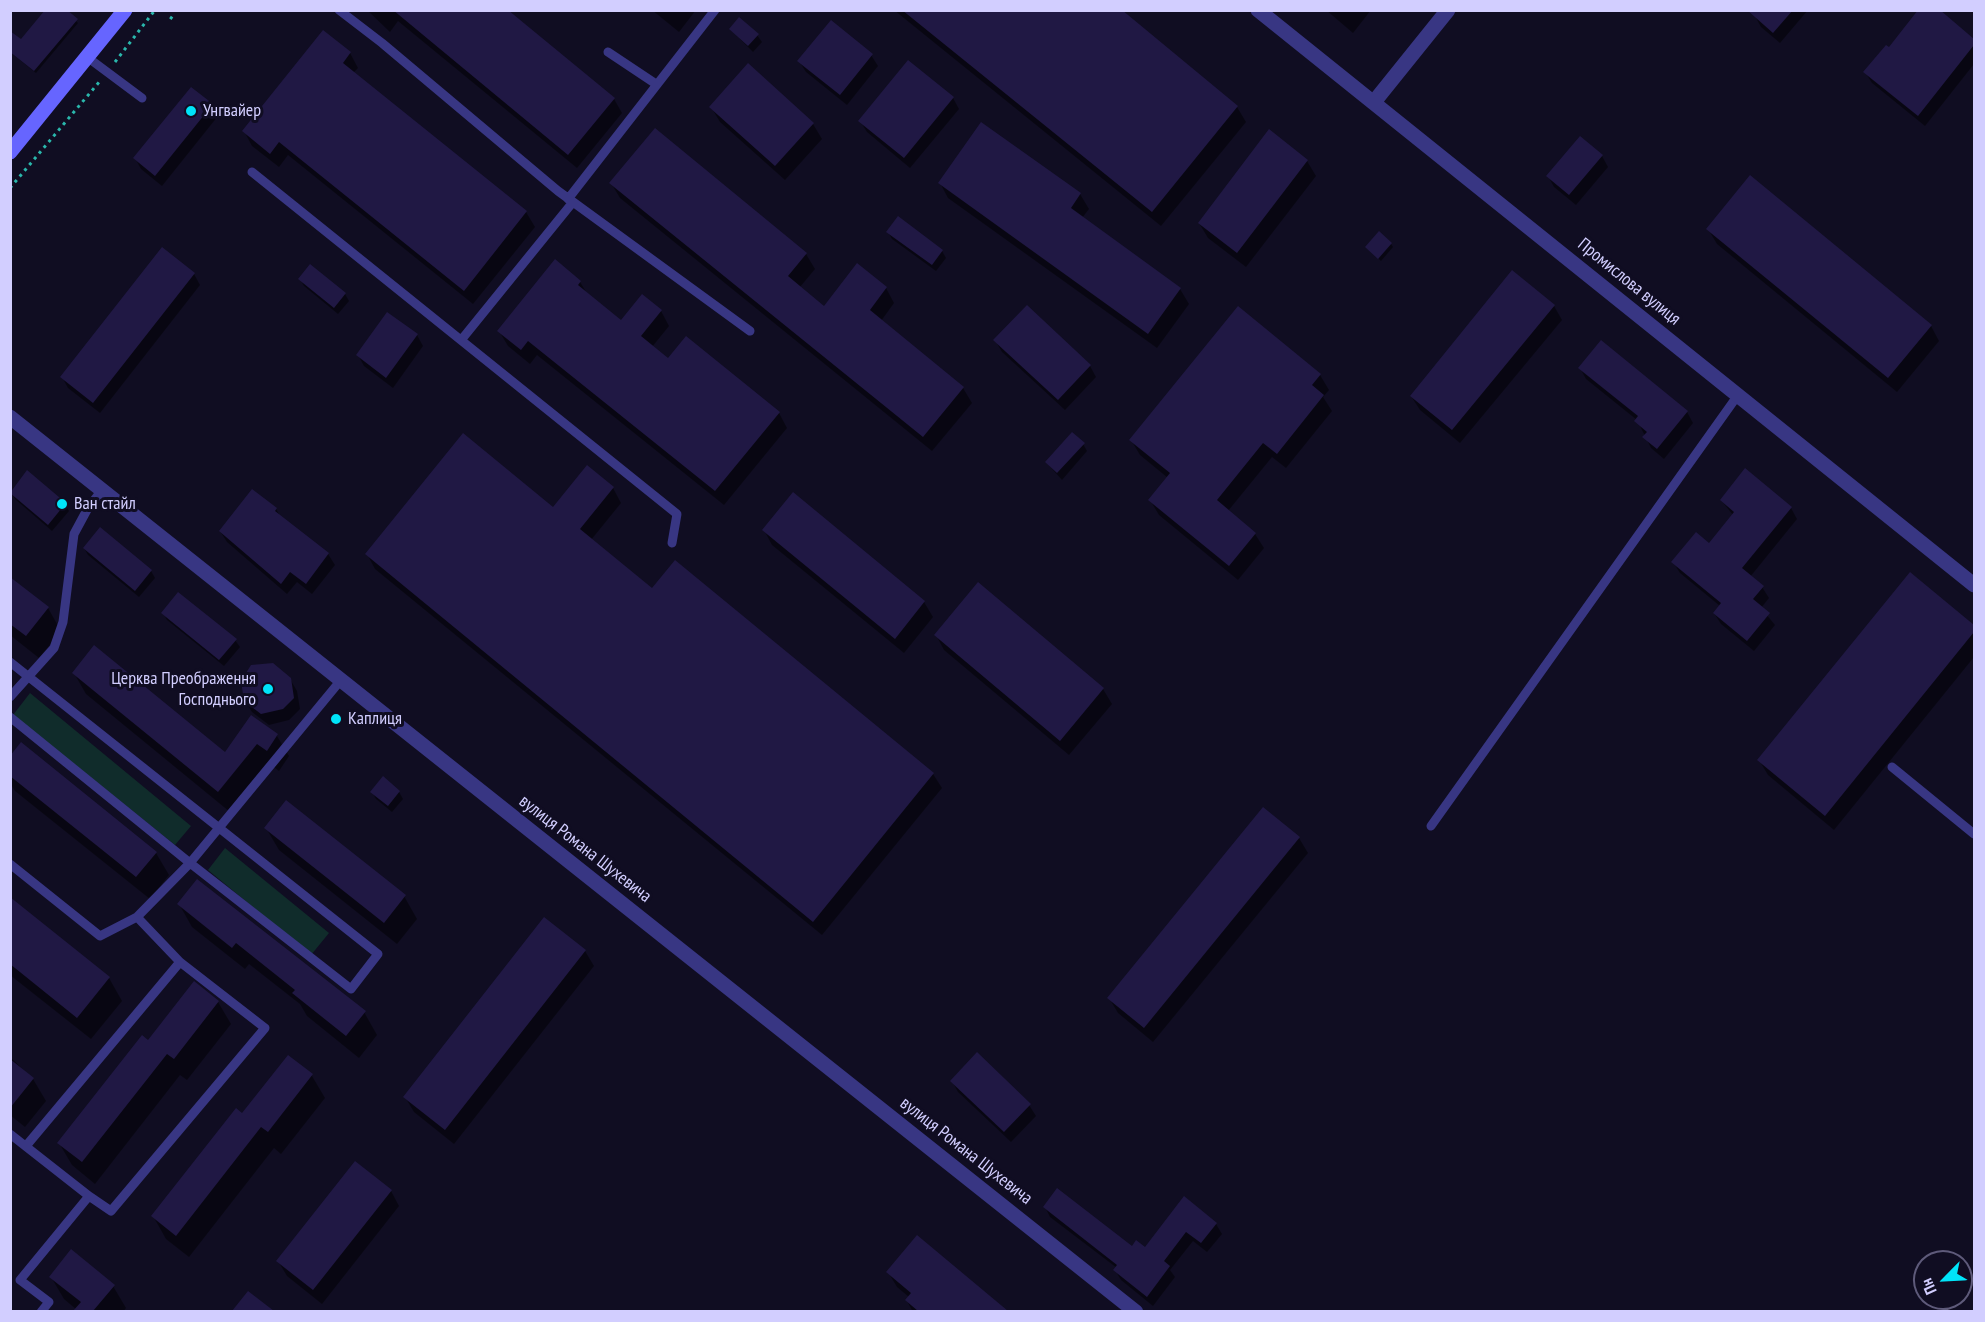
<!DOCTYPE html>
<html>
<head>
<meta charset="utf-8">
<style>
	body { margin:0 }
	#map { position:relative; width:1985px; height:1322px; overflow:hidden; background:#100d22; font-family:"PT Sans Narrow",sans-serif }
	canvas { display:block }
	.frame { position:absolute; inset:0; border:12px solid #d2ceff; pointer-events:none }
	.north { position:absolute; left:1913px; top:1250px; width:60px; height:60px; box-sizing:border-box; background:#100d22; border:2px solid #5e5a7a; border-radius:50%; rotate:246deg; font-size:16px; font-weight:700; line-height:24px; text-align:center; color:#d2ceff }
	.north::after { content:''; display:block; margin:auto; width:21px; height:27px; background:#00e4f9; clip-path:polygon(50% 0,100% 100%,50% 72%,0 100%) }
</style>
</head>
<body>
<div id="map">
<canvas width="1985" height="1322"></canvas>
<div class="frame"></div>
<div class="north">Пн</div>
</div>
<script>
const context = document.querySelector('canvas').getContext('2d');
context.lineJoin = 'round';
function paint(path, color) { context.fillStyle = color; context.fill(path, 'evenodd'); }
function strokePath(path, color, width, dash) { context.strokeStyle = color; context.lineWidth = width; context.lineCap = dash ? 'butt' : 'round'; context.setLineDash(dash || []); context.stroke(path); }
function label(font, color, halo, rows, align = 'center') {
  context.font = font + ' "PT Sans Narrow",sans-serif'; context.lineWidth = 6; context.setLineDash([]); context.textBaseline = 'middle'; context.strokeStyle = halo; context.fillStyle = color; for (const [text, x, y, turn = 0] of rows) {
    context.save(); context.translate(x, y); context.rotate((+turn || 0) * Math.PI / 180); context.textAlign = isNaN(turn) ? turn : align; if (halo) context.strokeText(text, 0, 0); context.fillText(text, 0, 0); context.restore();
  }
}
const green = new Path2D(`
	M30,693L191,826L175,845L13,715Z
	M225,848L329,933L311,955L208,870Z`);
const shadow = new Path2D(`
	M42,10H65L78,23L36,73L10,52V39L22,41L45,13Z
	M367,10H506L614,99L622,113L577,168L398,21L390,32Z
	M652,10H696L679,32Z
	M894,10H1119L1237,107L1246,122L1161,226Z
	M1326,10H1371L1353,33Z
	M1760,10H1808L1780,43L1761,27L1755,16Z
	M1938,10L1974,40V64L1925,126L1872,83L1865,72Z
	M730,29L757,35L762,42L753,52Z
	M350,53L358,68L353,73L526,212L535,227L473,304L288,155L279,167L252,146L244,131Z
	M871,55L878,66L847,105L806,72L799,61Z
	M953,98L959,109L910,168L867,132L860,121Z
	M212,105L218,116L162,186L141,169L135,158Z
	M711,107L813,124L822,139L785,180L720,122Z
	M982,124L1080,194L1089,209L1082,218L1180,289L1189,304L1157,348L948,198L940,183Z
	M1602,156L1608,167L1576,205L1554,187L1548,176Z
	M1307,161L1316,176L1246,267L1208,238L1199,223Z
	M611,183L806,254L815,269L800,287L825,308L886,288L894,303L881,321L963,388L972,403L932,451L620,198Z
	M1708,229L1931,326L1939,341L1897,392L1717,244Z
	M888,232L942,251L946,258L936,271L892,239Z
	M1391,244L1393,247L1381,261L1367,247Z
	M194,274L200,285L100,413L68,388L62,377Z
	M300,279L345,294L349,301L338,314L304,286Z
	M580,282L588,295L621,322L661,311L669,326L652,347L669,360L779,413L787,428L724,505L537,355L530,364L508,346L499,331Z
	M1554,306L1562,320L1460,443L1420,410L1411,396Z
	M417,335L423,346L393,388L364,366L358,355Z
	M995,340L1090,366L1096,377L1065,410L1002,352Z
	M1580,368L1687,412L1693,423L1664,459L1651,448L1637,420L1586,379Z
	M1320,375L1329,390L1323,397L1332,411L1286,468L1272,457L1228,511L1255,534L1264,548L1238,580L1159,515L1150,500L1168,478L1140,455L1131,440Z
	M1083,444L1087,451L1062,480L1046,462Z
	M613,488L621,503L591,540L652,590L933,774L942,788L822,935L375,569L367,554L553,509Z
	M11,492L65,504L69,511L52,531L15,499Z
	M793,494L924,602L933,617L904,653L772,545L764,530Z
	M1721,500L1791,508L1797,519L1750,577L1762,587L1769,598L1761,608L1775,625L1754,651L1721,624L1714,613L1720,606L1680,573L1673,562L1709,545L1733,515Z
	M276,509L280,516L328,554L335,565L312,594L297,582L287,594L227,542L220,531Z
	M84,548L151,571L155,578L139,597L88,555Z
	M1910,575L1974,627V657L1834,830L1768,775L1759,760Z
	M10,579L48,608L61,631L39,658L10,635Z
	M163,613L235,640L240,647L224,666L167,620Z
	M936,635L1103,689L1112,704L1069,755L944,650Z
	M74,673L225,754L252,717L277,736L289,756L279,771L270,764L230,812L86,694Z
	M290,679L297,691L300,709L289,720L269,725L252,712L245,701Z
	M10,758L156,853L169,875L150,899L15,791L10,783Z
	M372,792H399L403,799L392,812L376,799Z
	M266,828L404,896L417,919L397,944L279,850Z
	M1299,838L1308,853L1153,1042L1118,1013L1109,998Z
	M10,899L109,978L122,1001L91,1039L10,975Z
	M179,904L364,1012L377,1035L359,1058L307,1016L300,1004L249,964L245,969L192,927Z
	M545,919L585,951L594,966L454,1144L414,1112L405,1097Z
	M218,1002L231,1024L187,1080L180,1075L95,1184L72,1165L59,1143L148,1042Z
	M10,1057L33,1079L46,1101L25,1127L10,1115Z
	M288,1057L312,1076L325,1098L281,1154L274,1148L189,1257L166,1239L153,1216L242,1115Z
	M952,1081L1029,1105L1036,1116L1011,1142L958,1092Z
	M391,1191L399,1206L322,1304L287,1276L278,1261Z
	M1184,1199L1216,1224L1222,1234L1207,1252L1193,1241L1170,1270L1175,1277L1153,1306L1121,1280L1115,1270L1117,1268L1050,1217L1045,1207L1132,1248L1145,1249Z
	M917,1237L1005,1312H913L907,1301L909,1297L897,1287L888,1272Z
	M51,1277L113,1286L126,1308L123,1312H75L77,1310L64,1299Z
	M249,1293L271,1312H234Z`);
const building = new Path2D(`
	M45,10H67L78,19L34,71L10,52V31L21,39Z
	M393,10H508L615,98L568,155Z
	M902,10H1122L1238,106L1152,212Z
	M1747,10H1793L1773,33Z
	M1918,10H1940L1974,39V45L1918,116L1863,72L1886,45L1889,47Z
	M739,17L759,34L748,46L729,29Z
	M831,20L873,54L840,95L797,61Z
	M323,30L351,52L343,63L527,211L464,291L279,142L270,154L242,131Z
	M908,60L954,97L904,158L858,121Z
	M748,63L814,123L775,166L709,107Z
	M191,87L213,104L155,176L133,158Z
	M981,122L1081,193L1071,208L1181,288L1148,334L938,183Z
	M655,128L807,253L788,276L824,306L857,263L887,287L870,310L964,387L923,437L609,183Z
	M1269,129L1308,160L1237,253L1198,223Z
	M1580,136L1603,155L1569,195L1546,176Z
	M1750,175L1932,325L1888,378L1706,229Z
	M898,216L943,250L932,265L886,232Z
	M1379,231L1392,243L1378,259L1365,247Z
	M162,247L195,273L93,403L60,377Z
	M555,259L581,281L578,285L621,320L642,294L662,310L641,336L668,358L686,336L780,412L715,491L528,341L521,350L497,331Z
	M310,264L346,293L334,308L298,279Z
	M1512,270L1555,305L1452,430L1410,396Z
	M1027,305L1091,365L1058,400L993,340Z
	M1238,306L1321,374L1312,385L1324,395L1277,454L1263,443L1217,500L1256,533L1229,566L1148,500L1170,473L1129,440Z
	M387,312L418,334L386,378L356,355Z
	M1601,340L1688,411L1657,449L1642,437L1647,432L1634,421L1638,416L1578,368Z
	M1072,432L1085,443L1057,473L1045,462Z
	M463,433L553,507L587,465L614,487L580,529L652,588L675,560L934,773L813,922L365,554Z
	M1745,468L1792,507L1742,568L1764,586L1753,599L1770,613L1747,641L1713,613L1721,603L1671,562L1696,532L1709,543L1734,512L1720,500Z
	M27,470L66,503L48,525L10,493Z
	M252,489L277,508L275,511L329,553L306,584L290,572L281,584L219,531Z
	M793,492L925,601L895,639L762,530Z
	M100,527L152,570L135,591L83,548Z
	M1910,572L1974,625V632L1825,816L1757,760Z
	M10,577L49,607L26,636L10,624Z
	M978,582L1104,688L1060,741L934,635Z
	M178,592L237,639L219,660L161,613Z
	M94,645L225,752L251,715L278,734L267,751L257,744L218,792L72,673Z
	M273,663L291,678L294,698L283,709L261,714L244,701L241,681L251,665Z
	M21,742L157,852L136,877L10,776V756Z
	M383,776L400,791L388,806L370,792Z
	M286,800L406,895L384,923L264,828Z
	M1263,807L1300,837L1144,1028L1107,998Z
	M197,879L366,1011L346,1036L292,993L295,990L236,943L232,948L177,904Z
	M10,897L110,977L77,1018L10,964Z
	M544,917L586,950L445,1130L403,1097Z
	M194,981L219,1001L174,1059L167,1054L82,1162L57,1143L142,1035L148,1040Z
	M977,1052L1031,1104L1004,1132L950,1081Z
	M288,1055L313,1074L268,1132L261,1127L176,1236L151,1216L236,1108L242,1113Z
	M10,1059L34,1078L10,1108Z
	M355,1161L392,1190L313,1290L276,1261Z
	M1057,1188L1132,1246L1136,1240L1145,1247L1184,1196L1217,1223L1201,1243L1186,1232L1164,1261L1170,1266L1147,1297L1113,1270L1117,1265L1043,1207Z
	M917,1235L1008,1311H918L905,1300L911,1293L886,1272Z
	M71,1249L115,1285L93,1311H73L81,1302L49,1277Z
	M248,1291L274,1311H232Z`);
const path = new Path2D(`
	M170,17L174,20
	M115,62L155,10
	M10,188L100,81`);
const service = new Path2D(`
	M339,10L382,43L558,191L750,331
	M608,52L656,84
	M87,57L142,98
	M252,172L677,514L672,543
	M568,199L715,10
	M462,339L573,202
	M10,662L378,954L351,989L190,863L10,717
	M10,697L54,648L63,622L74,534L88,508L102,490
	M1892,767L1974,834
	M1431,826L1738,395
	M10,864L100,936L137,917L190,863L341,680
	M10,1134L89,1196L20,1280L49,1302L41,1312
	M26,1146L180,962
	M89,1196L111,1211L265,1028L180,962L137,917`);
const minor = new Path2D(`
	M1258,10L1974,585
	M1374,102L1448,10
	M10,417L1136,1312`);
const secondary = new Path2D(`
	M10,152L125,10`);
const markers = [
	[191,111,6,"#00e4f9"],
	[62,504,6,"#00e4f9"],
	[268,689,6,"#00e4f9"],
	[336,719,6,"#00e4f9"]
];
const poiNames = [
	["Унгвайер",203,111],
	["Ван стайл",74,504],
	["Церква Преображення",256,679,"right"],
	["Господнього",256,700,"right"],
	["Каплиця",348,719]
];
const streetNames = [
	["Промислова вулиця",1629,282,39],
	["вулиця Романа Шухевича",585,849,38],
	["вулиця Романа Шухевича",966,1151,38]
];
paint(green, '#102c2b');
paint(shadow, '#0007');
paint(building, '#201844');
strokePath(path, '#2ab7ac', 3, [3, 4.5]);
strokePath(service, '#383683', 9);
strokePath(minor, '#383683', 15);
strokePath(secondary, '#6665ff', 15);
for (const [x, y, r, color] of markers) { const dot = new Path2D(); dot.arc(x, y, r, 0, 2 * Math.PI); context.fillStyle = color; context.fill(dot); strokePath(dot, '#100d22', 2); }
label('18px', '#d2ceff', '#100d22', poiNames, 'left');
label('18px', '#d2ceff', '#100d22', streetNames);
</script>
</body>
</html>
